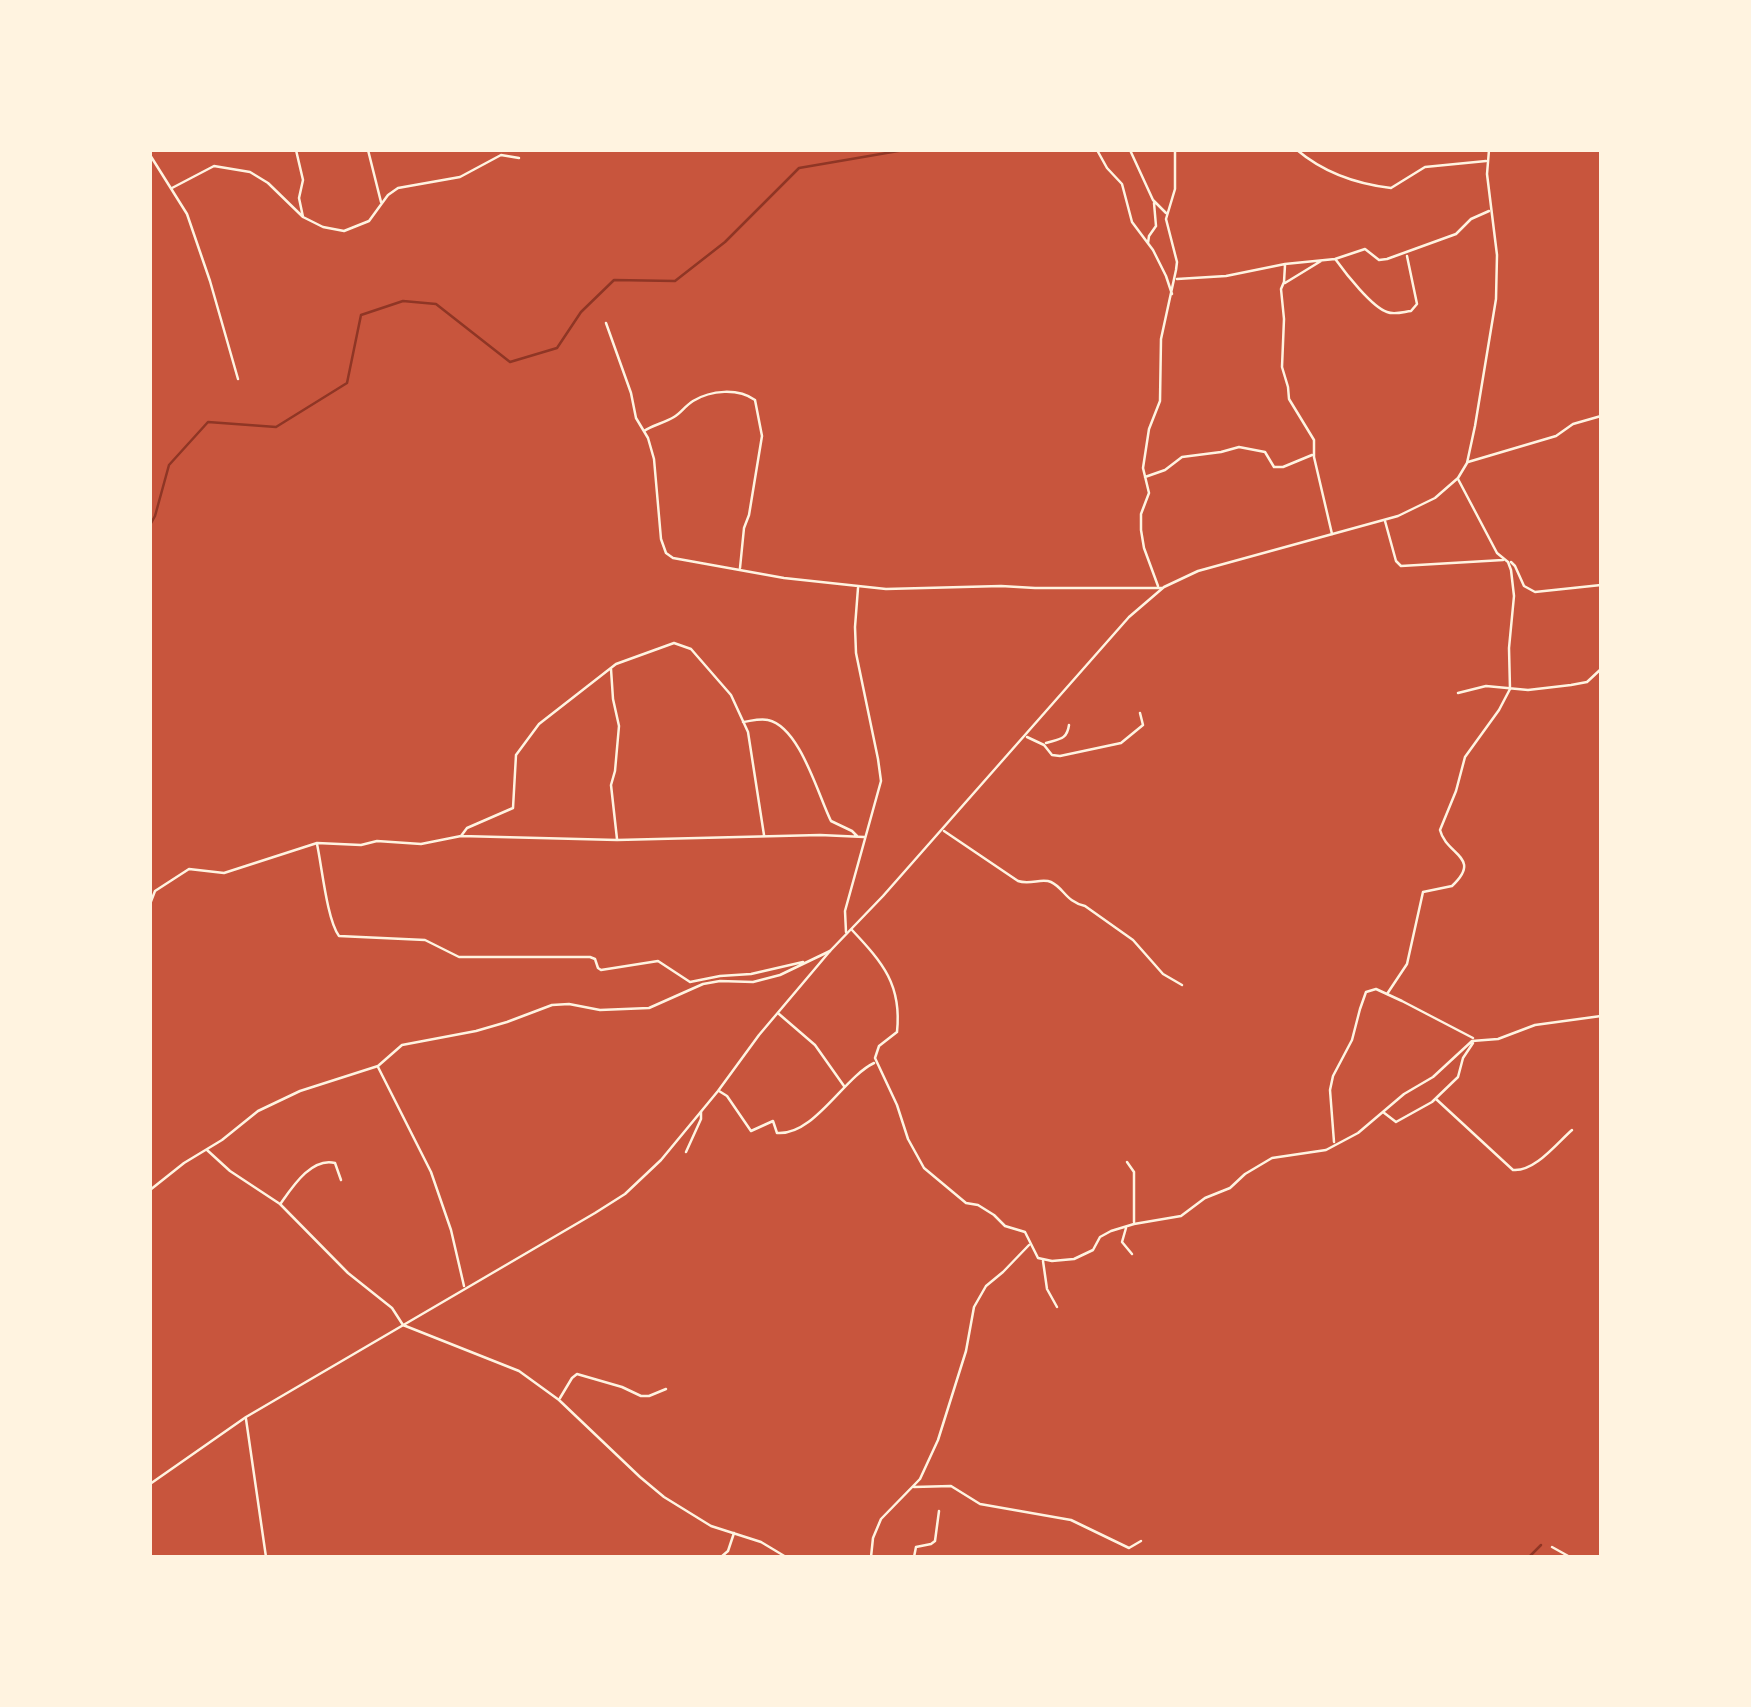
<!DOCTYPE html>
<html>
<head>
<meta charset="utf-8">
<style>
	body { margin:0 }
	#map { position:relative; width:1751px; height:1707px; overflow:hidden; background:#c8553d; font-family:Ubuntu,sans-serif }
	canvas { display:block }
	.frame { position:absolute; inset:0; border:152px solid #fff3e0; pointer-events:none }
</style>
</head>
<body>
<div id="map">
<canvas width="1751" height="1707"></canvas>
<div class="frame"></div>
</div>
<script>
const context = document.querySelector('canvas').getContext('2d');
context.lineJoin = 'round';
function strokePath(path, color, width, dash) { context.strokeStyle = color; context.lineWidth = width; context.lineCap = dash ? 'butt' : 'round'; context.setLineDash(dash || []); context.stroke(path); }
const stream = new Path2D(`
	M150,525L155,516L169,465L208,422L276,427L347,383L361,315L403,301L436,304L510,362L557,348L581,312L614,280L675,281L725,242L799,168L904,150
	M1529,1557L1541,1545`);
const minor = new Path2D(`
	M296,150L303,180L299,198L303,217
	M368,150L381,202
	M642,150H648
	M1097,150L1107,168L1122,184L1132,222L1153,250L1166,276L1172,294
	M1130,150L1153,200L1166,213
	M1297,150C1323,172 1357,184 1391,188L1425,167L1486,161
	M150,155L187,214L210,281L238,379
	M172,188L214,166L250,172L268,183L303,217L323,227L344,231L369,221L388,195L398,188L460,177L501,155L519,158
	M1148,243L1149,236L1156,226L1154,203
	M1336,260C1346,274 1372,307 1387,312C1394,315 1403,312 1411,311L1417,304L1407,256
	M1285,265L1284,282L1281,289L1284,319L1282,367L1288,387L1289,399L1314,440V457L1332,534
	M1177,279L1226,276L1285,264L1335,259L1365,249L1379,260L1387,259L1456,234L1471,219L1489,211
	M1285,283L1321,261
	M606,323L631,393L636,418L648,438L654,459L661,539L666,553L673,558L784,578L886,589L1001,586L1035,588H1162
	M644,431C653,425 664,423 674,417C681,413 685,406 693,401C711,390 738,388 755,400L762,436L749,515L744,528L740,568
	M1468,462L1556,436L1573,424L1601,416
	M1145,477L1165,470L1182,457L1221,452L1239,447L1265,452L1274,467H1283L1312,455
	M1385,521L1396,561L1401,566L1503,560
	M1511,562L1515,566L1524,586L1535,592L1601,585
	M1158,586L1144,548L1141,530V514L1149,493L1143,468L1149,429L1160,401L1161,339L1176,270L1177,262L1166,219L1175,189V150
	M611,669L613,699L619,726L615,771L611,785L617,839
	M1458,693L1486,686L1528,690L1571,685L1587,682L1601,669
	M743,722C751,721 760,718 768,720C800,727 818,795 831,821L852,831L857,836
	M1027,737L1044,745L1052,755L1060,756L1121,743L1143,725L1140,713
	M1046,743C1059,739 1067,740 1069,725
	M944,831L1018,881C1030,885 1042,878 1051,882C1064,888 1066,902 1085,906L1133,940L1163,974L1182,985
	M461,836L467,828L513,808L516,755L539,724L616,664L674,643L691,649L731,695L748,732L764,835
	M317,844C322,867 327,920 339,936L425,940L459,957H590L595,959L598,968L601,970L658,961L690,982L720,976L751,974L803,962
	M150,904L155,891L189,869L224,873L317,843L361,845L377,841L421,844L461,836L617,840L820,835L864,837
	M852,930C883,963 902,985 897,1032L879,1046L875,1058L897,1105L908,1139L924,1168L966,1203L978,1205L994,1215L1005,1226L1025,1232L1038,1258L1052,1261L1074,1259L1093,1250L1100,1237L1111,1231L1134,1224L1181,1216L1205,1198L1230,1188L1245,1174L1272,1158L1326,1150L1358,1133L1404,1094L1433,1077L1472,1041L1498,1039L1535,1025L1601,1016
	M846,932L845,911L881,781L878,759L856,653L855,627L858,588
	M1387,994L1407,964L1423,892L1452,886C1483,857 1446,855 1440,830L1456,791L1465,757L1499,710L1510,689L1509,648L1514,596L1511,570L1508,562L1497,553L1458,479
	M779,1014L815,1045L844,1086
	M378,1067L431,1172L451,1230L464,1286
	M719,1091L727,1096L751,1131L773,1121L777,1133C814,1136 843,1078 874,1063
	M1436,1099L1513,1170C1535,1172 1557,1143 1572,1130
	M1383,1112L1396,1122L1432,1102L1458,1077L1463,1058L1473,1043
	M1334,1142L1330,1090L1333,1076L1352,1040L1360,1009L1366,992L1376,989L1402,1001L1473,1038
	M207,1150L230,1171L280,1204L348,1273L392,1308L403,1325L519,1371L559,1400L640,1477L664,1497L711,1526L761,1542L786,1557
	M686,1152L701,1119V1112
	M1127,1162L1134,1172V1222
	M150,1190L184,1163L222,1140L258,1111L300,1091L378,1066L402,1045L476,1031L507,1022L552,1005L569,1004L600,1010L649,1008L703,984L720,981L753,982L780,975L830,951
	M281,1203C293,1186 312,1157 335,1163L341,1180
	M1126,1228L1122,1242L1132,1254
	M1043,1261L1047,1289L1057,1307
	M560,1398L572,1378L577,1374L622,1387L641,1396H649L666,1389
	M246,1419L266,1557
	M914,1487L951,1486L980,1504L1071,1520L1129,1548L1141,1541
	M1552,1547L1570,1557
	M721,1557L728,1551L734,1533
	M871,1557L873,1538L881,1519L920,1479L938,1440L966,1351L974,1307L986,1286L1003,1272L1029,1245
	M914,1557L916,1547L931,1544L935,1541L939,1511`);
const tertiary = new Path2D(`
	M150,1484L246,1417L595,1213L625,1194L661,1160L718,1091L759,1035L830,951L883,896L1129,617L1164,587L1198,571L1398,516L1435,498L1458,478L1467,463L1475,426L1496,299L1497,255L1487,174L1489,150`);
strokePath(stream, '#8f3625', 2.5);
strokePath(minor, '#fff3e0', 2.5);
strokePath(tertiary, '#fff3e0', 2.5);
</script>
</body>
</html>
